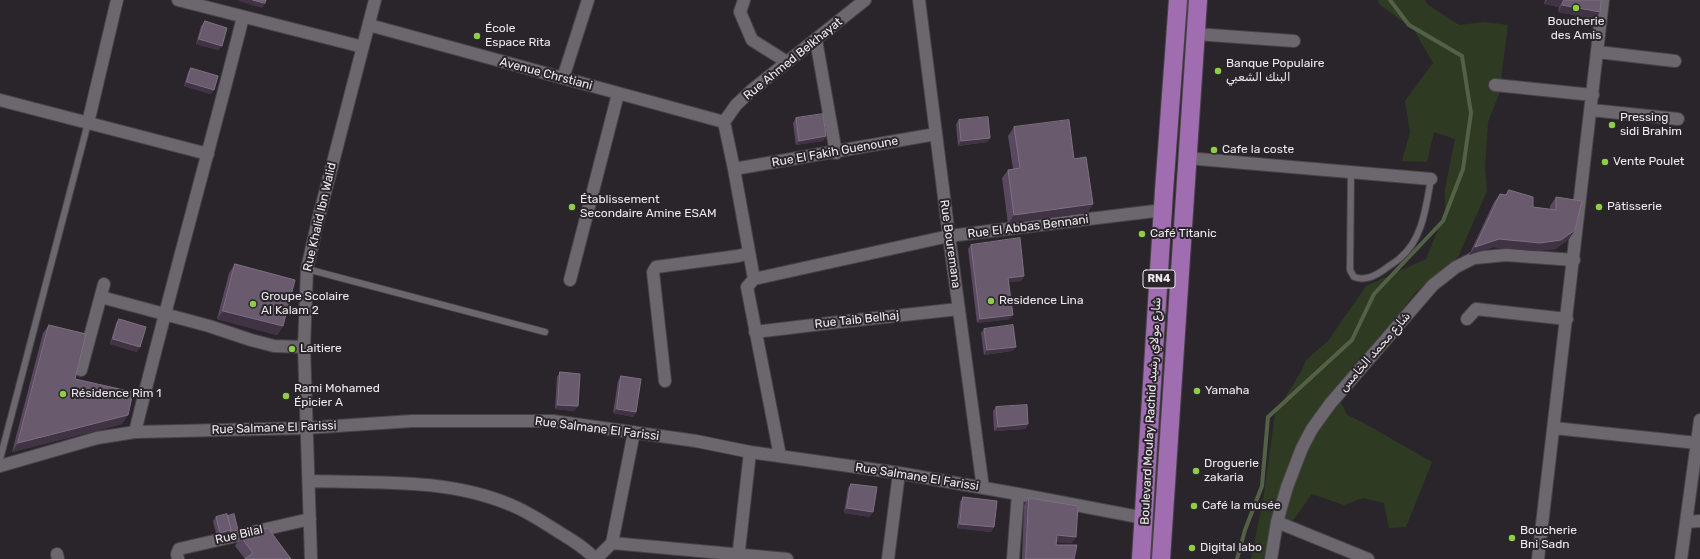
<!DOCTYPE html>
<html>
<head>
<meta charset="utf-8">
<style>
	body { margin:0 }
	canvas { display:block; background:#2a252b }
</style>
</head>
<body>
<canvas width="1700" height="559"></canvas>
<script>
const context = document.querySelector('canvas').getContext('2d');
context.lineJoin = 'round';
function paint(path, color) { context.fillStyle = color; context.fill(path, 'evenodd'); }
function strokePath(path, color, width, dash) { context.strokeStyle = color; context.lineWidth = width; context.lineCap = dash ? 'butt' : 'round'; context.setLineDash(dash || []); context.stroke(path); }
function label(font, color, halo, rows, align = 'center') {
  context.font = font + ' Rubik,Cairo,sans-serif'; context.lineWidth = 4; context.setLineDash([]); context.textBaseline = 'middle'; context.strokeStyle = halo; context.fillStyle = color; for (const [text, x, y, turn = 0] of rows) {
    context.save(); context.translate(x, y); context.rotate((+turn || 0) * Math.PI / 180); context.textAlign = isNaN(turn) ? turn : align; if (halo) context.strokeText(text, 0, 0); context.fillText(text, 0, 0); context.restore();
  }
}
const green = new Path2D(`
	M1378,0H1425L1428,5L1459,25L1485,22L1508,25L1499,94L1488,122L1485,167L1487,191L1458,257L1416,292L1375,345L1335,390L1347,415L1362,422L1432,462L1406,527L1389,528L1384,503L1363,498L1344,505L1312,494L1294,519L1273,530L1268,559H1251L1263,501L1275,414L1302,370L1306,360L1328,341L1366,286L1426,259L1445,213V189L1455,139L1434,132L1427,162L1402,161L1410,132L1405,101L1433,63L1414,30L1379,4Z`);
const stream = new Path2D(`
	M1237,559L1245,530L1262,486L1268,417L1352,340L1374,294L1443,221L1463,169L1471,113L1462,56L1409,25L1390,0`);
const lane = new Path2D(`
	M1351,172L1350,270L1354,277C1366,281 1375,276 1385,269C1390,265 1396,262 1400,258C1423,239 1426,206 1431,179
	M307,269L545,332
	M0,459L88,123`);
const street = new Path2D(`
	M178,0L363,47
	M744,0L740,12L752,40L787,62
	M919,0L949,236L983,488
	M369,25L724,122
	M1196,34L1294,41
	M816,40L836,153
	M1598,52L1675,61
	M563,78L588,0
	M1495,85L1593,95
	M0,100L208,154
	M1591,110L1678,119
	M724,122L734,169L754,279L747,287L780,456
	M724,122L736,105L752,90L865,0
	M88,123L117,0
	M1187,158L1431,179
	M734,169L936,134
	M754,279L949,236L1163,210
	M570,280L618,94
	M101,297L209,326L251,340L274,346L304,347
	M1467,319L1476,309L1567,319
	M755,332L839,322L959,309
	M81,370L104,284
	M665,381L653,272L656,267L738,256L749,253
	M1554,428L1697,443
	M135,432C169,293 208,156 243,17
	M0,466L97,438L135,432L306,428L412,421H553L696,441L750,452L899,473L1018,494L1144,518
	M309,481C376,483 448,478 511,505C526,511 540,520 554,529C568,538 584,546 595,559
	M1277,522L1368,559
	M1686,522L1700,521
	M612,543L787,559
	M612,543L634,432
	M57,554L58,559
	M178,559L177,554L179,549L310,519
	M311,559L304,347L307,269L318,220L375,0
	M596,559L612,543
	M738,559L750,452
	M888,559L899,473
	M1013,559L1018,494
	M1271,559L1277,522L1287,487L1302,448L1312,429L1330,404L1433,285L1456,267L1474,258L1506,255L1574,260
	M1538,559L1603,0
	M1681,559L1700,420`);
const primary = new Path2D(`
	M1141,559L1164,191L1178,0
	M1161,559L1198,0`);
const wall = new Path2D(`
	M1545,0H1601L1595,19L1558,12L1559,7L1544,4Z
	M205,21L222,46L218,50L196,44L201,26Z
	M191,68L214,90L210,94L184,86L188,72Z
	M796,118L826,136L823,141L796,145L793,123Z
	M959,120L990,138L987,142L958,146L956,124Z
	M1014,127L1074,159L1093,204L1087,213L1008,224L1002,178L1008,170L1013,169L1008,136Z
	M1509,190L1533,207L1550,209V206L1556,197L1575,230L1569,239L1555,249L1534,251L1493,247L1469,255L1494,202L1500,194L1505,195Z
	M971,245L1024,276L1021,281L1009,282L1010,319L977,323L968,249Z
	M235,264L283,326L277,335L217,319L229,273Z
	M119,319L137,352L110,344L116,323Z
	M49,325L75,379L122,424L12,452L43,333Z
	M984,329L1016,347L1012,351L984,355L981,333Z
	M560,372L578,406L574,411L555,409L557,377Z
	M621,376L636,412L633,417L613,413L618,381Z
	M996,407L1028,424L1025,429L994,431L993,411Z
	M851,484L870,517L844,513L848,488Z
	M963,497L994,527L991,532L957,528L960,502Z
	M1029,498L1076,537L1071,543L1056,542V545L1074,559H1022L1024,505Z
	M228,516L237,532L217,537L213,521L216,517Z
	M241,537L291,559H245L235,546Z`);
const shadedWall = new Path2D(`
	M239,0H253L265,3L262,8L238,1Z
	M1547,0H1564L1559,7L1544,4Z
	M1562,5L1600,12L1595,19L1558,12Z
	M199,39L222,46L218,50L196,44Z
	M187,82L214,90L210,94L184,86Z
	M826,136L823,141L796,145L799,141Z
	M990,138L987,142L958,146L961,141Z
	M1093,204L1087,213L1008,224L1014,215Z
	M1575,230L1569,239L1555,249L1534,251L1493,247L1469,255L1475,247L1499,239Z
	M1024,276L1021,281L1005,283L1008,278Z
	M223,311L283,326L277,335L217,319Z
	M1013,315L1010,319L977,323L980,319Z
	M113,339L140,347L137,352L110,344Z
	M1016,347L1012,351L984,355L987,350Z
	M558,405L578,406L574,411L555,409Z
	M617,409L636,412L633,417L613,413Z
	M128,415L122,424L12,452L18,443Z
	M1028,424L1025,429L994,431L998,427Z
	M847,508L873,512L870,517L844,513Z
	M960,524L994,527L991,532L957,528Z
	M231,530H238L237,532L217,537L220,533Z
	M1057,535L1076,537L1071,543L1052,542Z`);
const building = new Path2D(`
	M253,0H266L265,3Z
	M1564,0H1601L1600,12L1562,5Z
	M205,21L227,28L222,46L199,39Z
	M191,68L218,76L214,90L187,82Z
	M823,114L826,136L799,141L796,118Z
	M988,117L990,138L961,141L959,120Z
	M1069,120L1074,159L1086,157L1093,204L1014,215L1008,170L1020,168L1014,127Z
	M1509,190L1533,197V207L1556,210V197L1582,201L1575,230L1561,240L1540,243L1499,239L1475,247L1500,194L1506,195Z
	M1020,238L1024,276L1008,278L1013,315L980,319L971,245Z
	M235,264L295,280L283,326L223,311Z
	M119,319L146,327L140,347L113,339Z
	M49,325L86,334L75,379L133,392L128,415L18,443Z
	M1013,325L1016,347L987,350L984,329Z
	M560,372L580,374L578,406L558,405Z
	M621,376L641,379L636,412L617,409Z
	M1027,405L1028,424L998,427L996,407Z
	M851,484L877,487L873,512L847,508Z
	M963,497L997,501L994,527L960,524Z
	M1029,498L1078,506L1076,537L1057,535L1056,545H1077L1074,559H1026Z
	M227,514L231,530L220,533L216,517Z
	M234,514L238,530L230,532L231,530L228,516Z
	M268,528L291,559H245L253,553L241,537Z`);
const markers = [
	[1576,8,4,"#8dce45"],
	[477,36,4,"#8dce45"],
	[1218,71,4,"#8dce45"],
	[1612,125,4,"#8dce45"],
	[1214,150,4,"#8dce45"],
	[1605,162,4,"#8dce45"],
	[572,207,4,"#8dce45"],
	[1599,207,4,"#8dce45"],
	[1142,234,4,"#8dce45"],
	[991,301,4,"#8dce45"],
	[253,304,4,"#8dce45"],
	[292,349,4,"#8dce45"],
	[1197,391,4,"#8dce45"],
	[63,394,4,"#8dce45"],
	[286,396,4,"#8dce45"],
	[1196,471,4,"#8dce45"],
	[1194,506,4,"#8dce45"],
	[1512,538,4,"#8dce45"],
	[1192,548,4,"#8dce45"]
];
const shields = [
	[1159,279,32]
];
const shieldNames = [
	["RN4",1159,279]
];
const poiNames = [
	["Boucherie",1576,22,"center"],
	["des Amis",1576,36,"center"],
	["École",485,29],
	["Espace Rita",485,43],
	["Banque Populaire",1226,64],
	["البنك الشعبي",1226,78],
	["Pressing",1620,118],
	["sidi Brahim",1620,132],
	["Cafe la coste",1222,150],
	["Vente Poulet",1613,162],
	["Établissement",580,200],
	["Secondaire Amine ESAM",580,214],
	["Pâtisserie",1607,207],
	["Café Titanic",1150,234],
	["Groupe Scolaire",261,297],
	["Al Kalam 2",261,311],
	["Residence Lina",999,301],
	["Laitiere",300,349],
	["Rami Mohamed",294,389],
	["Épicier A",294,403],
	["Yamaha",1205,391],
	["Résidence Rim 1",71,394],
	["Droguerie",1204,464],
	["zakaria",1204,478],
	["Café la musée",1202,506],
	["Boucherie",1520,531],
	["Bni Sadn",1520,545],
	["Digital labo",1200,548]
];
const streetNames = [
	["Rue Ahmed Belkhayat",793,59,-39],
	["Avenue Chrstiani",546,74,15],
	["Rue El Fakih Guenoune",835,152,-10],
	["Rue Khalid Ibn Walid",320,217,-77],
	["Rue El Abbas Bennani",1028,227,-7],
	["Rue Bouremana",950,244,82],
	["Rue Taib Belhaj",857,320,-6],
	["شارع محمد الخامس",1375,352,-49],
	["Boulevard Moulay Rachid شارع مولاي رشيد",1151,411,-87],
	["Rue Salmane El Farissi",274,428,-2],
	["Rue Salmane El Farissi",597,429,7],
	["Rue Salmane El Farissi",917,477,9],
	["Rue Bilal",239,535,-13]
];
paint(green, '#2e3b22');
strokePath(stream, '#536147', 4);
strokePath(lane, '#474348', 8);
strokePath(street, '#474348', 14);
strokePath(primary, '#474348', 20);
strokePath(lane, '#6c676e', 6);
strokePath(street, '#6c676e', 12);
strokePath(primary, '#a06db0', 18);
paint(wall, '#59485f');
paint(shadedWall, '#403344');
paint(building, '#695a6e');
strokePath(building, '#7e7082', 1);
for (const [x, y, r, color] of markers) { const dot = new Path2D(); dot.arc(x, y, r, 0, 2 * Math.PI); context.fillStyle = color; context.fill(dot); strokePath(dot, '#2a252b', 1.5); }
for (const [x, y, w] of shields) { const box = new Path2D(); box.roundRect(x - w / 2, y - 9, w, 18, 3); context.fillStyle = '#2a252b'; context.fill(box); strokePath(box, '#edeaee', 1); }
label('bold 11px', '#edeaee', null, shieldNames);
label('12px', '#edeaee', '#2a252b', poiNames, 'left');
label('12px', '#edeaee', '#2a252b', streetNames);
</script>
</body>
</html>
